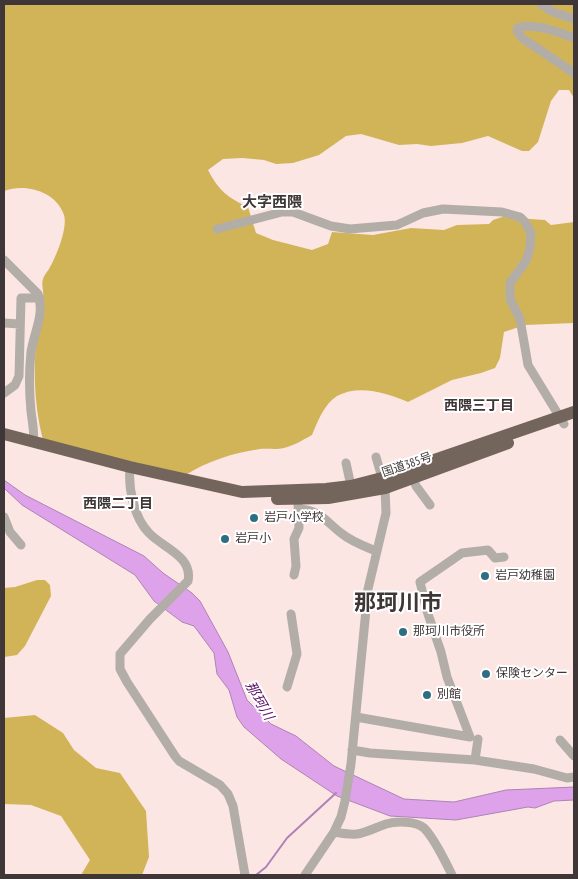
<!DOCTYPE html>
<html>
<head>
<meta charset="utf-8">
<style>
	body { margin:0 }
	#map { position:relative; width:578px; height:879px; overflow:hidden; background:#fbe6e4; font-family:"PT Sans Narrow",sans-serif }
	canvas { display:block }
	.frame { position:absolute; inset:0; border:5px solid #3f3737; pointer-events:none }
</style>
</head>
<body>
<div id="map">
<canvas width="578" height="879"></canvas>
<div class="frame"></div>
</div>
<script>
const context = document.querySelector('canvas').getContext('2d');
context.lineJoin = 'round';
function paint(path, color) { context.fillStyle = color; context.fill(path, 'evenodd'); }
function strokePath(path, color, width, dash) { context.strokeStyle = color; context.lineWidth = width; context.lineCap = dash ? 'butt' : 'round'; context.setLineDash(dash || []); context.stroke(path); }
function label(font, color, halo, rows, align = 'center') {
  context.font = font + ' "PT Sans Narrow","Noto Sans JP",sans-serif'; context.lineWidth = 4; context.setLineDash([]); context.textBaseline = 'middle'; context.strokeStyle = halo; context.fillStyle = color; for (const [text, x, y, turn = 0] of rows) {
    context.save(); context.translate(x, y); context.rotate((+turn || 0) * Math.PI / 180); context.textAlign = isNaN(turn) ? turn : align; if (halo) context.strokeText(text, 0, 0); context.fillText(text, 0, 0); context.restore();
  }
}
const forest = new Path2D(`
	M4,4H574V98L569,90H559L551,101L538,142L529,151H522L488,136L462,143L431,146L417,144L399,145L361,134L346,136L319,155L293,163L276,164L264,160L242,158L223,159L208,170C219,191 227,197 248,207L256,233L273,240L312,250L328,244L332,232L373,235L411,228L444,230L457,225L489,224L493,220L502,217L545,220L551,225L574,222V323L525,325L504,332L500,358L495,368L481,373L452,380L408,402C387,393 359,384 337,396C324,404 317,423 312,435C303,440 293,446 284,448C276,450 268,448 260,449C233,453 207,461 184,476L43,440C33,401 33,363 38,323C39,315 42,306 43,297C44,291 41,285 43,279C44,275 47,272 49,269C56,257 68,228 64,215C56,191 25,183 4,191Z
	M37,580H45L50,585L51,596L25,646L17,655L4,657V588L15,587Z
	M35,715L63,733L74,750L96,768L120,773L146,811L149,857L142,875H81L90,860L61,816L31,805L4,804V718Z`);
const water = new Path2D(`
	M4,480L25,495L144,556L163,573L192,593L200,601L228,652L247,700L271,724L296,736L334,766L404,799L454,802L506,790L574,787V800L554,801L535,808L528,807L456,820L390,816L337,796L281,759L244,727L237,717L229,690L217,674L214,653L194,626L182,622L154,601L135,575L22,505L4,488Z`);
const stream = new Path2D(`
	M256,875L266,867L287,838L336,793`);
const minor = new Path2D(`
	M541,4L553,12L574,19
	M574,38C560,33 533,22 518,28L517,31L522,38L574,73
	M217,229L282,212H293L331,226L350,229L397,225L423,213L443,209L502,212L520,217L525,222L531,233L530,248L526,261L510,283V299L520,319L528,365L564,424
	M4,260L38,294C45,314 34,332 31,352C29,371 29,391 31,411C32,422 35,431 33,442
	M4,323L20,324
	M4,393L15,385L19,376L21,298H40
	M346,463L351,486
	M130,467C128,488 134,518 149,533C163,548 193,556 188,581L150,619L120,654V669L127,682L175,756L179,761L220,785L228,794L233,806L245,875
	M413,478L416,486L430,505
	M298,509C321,510 325,521 341,533C352,542 364,546 376,551
	M4,517L10,532L21,545
	M294,575L296,566L294,539L299,528L298,503
	M287,687L297,654L291,614
	M356,717L470,737
	M470,737L447,677L441,652L427,611L420,582L462,553L488,550L495,558L504,557
	M560,740L574,756
	M352,750L370,753L475,760L534,769L567,778L574,777
	M475,760L478,739
	M334,832C362,837 361,833 386,824C396,821 416,821 424,828C435,839 445,861 452,875
	M305,875L334,832L341,817L345,801L351,764L368,589L386,513L385,488L376,457`);
const highway = new Path2D(`
	M4,434L130,467L242,492L326,489L351,486L382,478L574,412
	M277,499L328,498L385,488L508,443`);
const markers = [
	[254,518,5,"#2f6d83"],
	[225,539,5,"#2f6d83"],
	[485,576,5,"#2f6d83"],
	[403,632,5,"#2f6d83"],
	[486,674,5,"#2f6d83"],
	[427,695,5,"#2f6d83"]
];
const streetNames = [
	["国道385号",407,465,-19]
];
const poiNames = [
	["岩戸小学校",264,518],
	["岩戸小",235,539],
	["岩戸幼稚園",495,576],
	["那珂川市役所",413,632],
	["保険センター",496,674],
	["別館",437,695]
];
const neighbourhoodNames = [
	["西隈三丁目",479,406],
	["西隈二丁目",118,504]
];
const waterNames = [
	["那珂川",259,701,60]
];
const quarterNames = [
	["大字西隈",272,203]
];
const townNames = [
	["那珂川市",398,604]
];
paint(forest, '#d2b458');
paint(water, '#dda2e9');
strokePath(water, '#ae82b4', 1);
strokePath(stream, '#ae82b4', 2);
strokePath(minor, '#b3ada8', 9);
strokePath(highway, '#73655c', 12);
for (const [x, y, r, color] of markers) { const dot = new Path2D(); dot.arc(x, y, r, 0, 2 * Math.PI); context.fillStyle = color; context.fill(dot); strokePath(dot, '#fff', 2); }
label('12px', '#3f3737', '#fff', streetNames);
label('12px', '#3f3737', '#fff', poiNames, 'left');
label('bold 14px', '#3f3737', '#fff', neighbourhoodNames);
label('italic 14px', '#5b1368', '#fff', waterNames);
label('bold 15px', '#3f3737', '#fff', quarterNames);
label('bold 22px', '#3f3737', '#fff', townNames);
</script>
</body>
</html>
